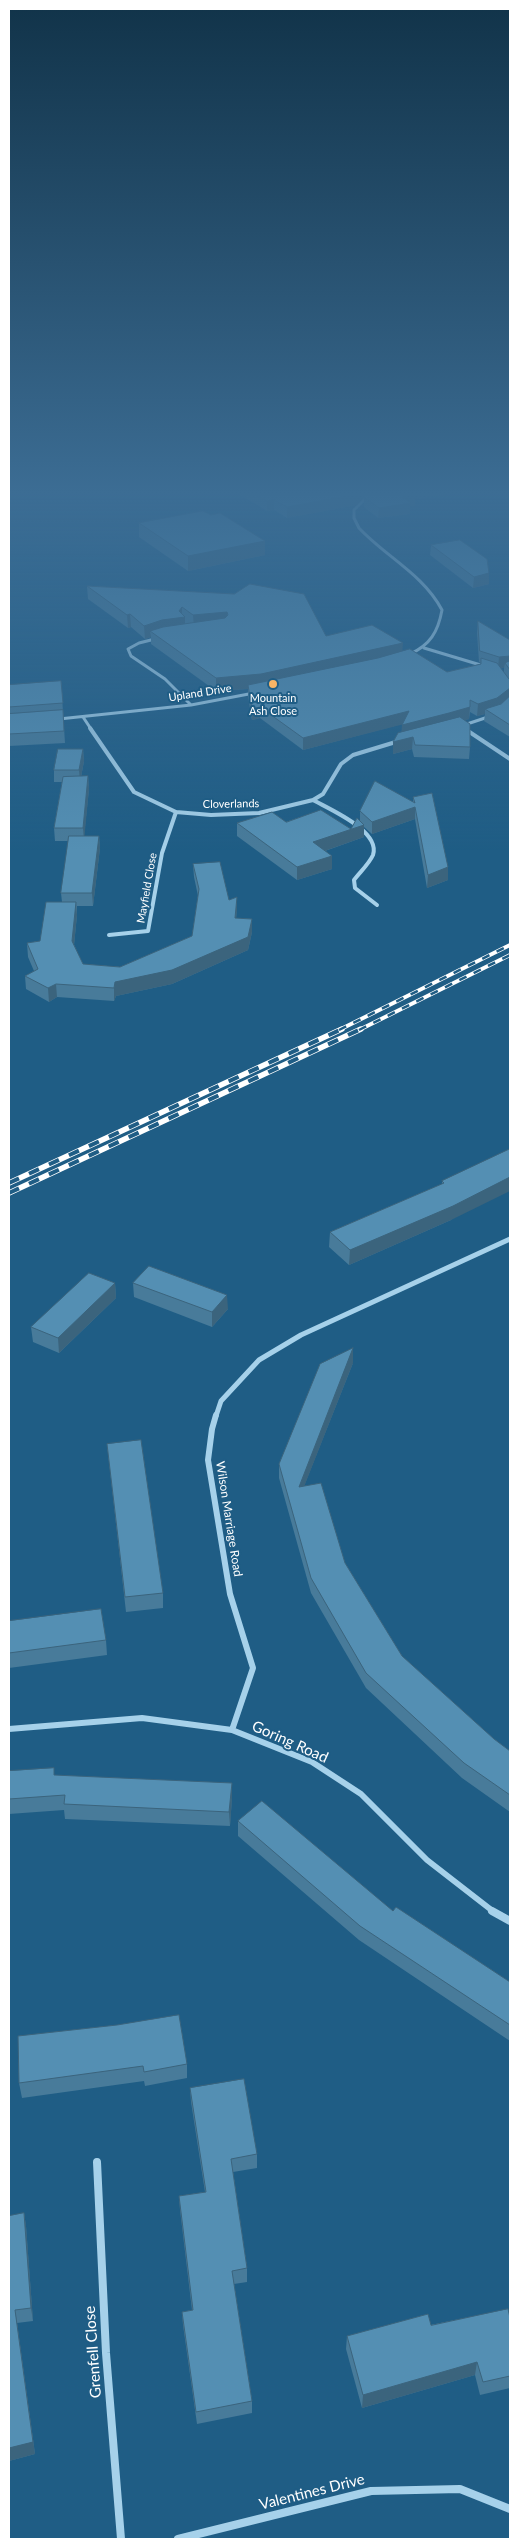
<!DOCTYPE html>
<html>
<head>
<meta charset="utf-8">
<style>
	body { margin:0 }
	#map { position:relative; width:519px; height:2548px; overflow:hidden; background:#1f5d85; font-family:Lato,sans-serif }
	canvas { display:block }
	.frame { position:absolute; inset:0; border:10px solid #fff; pointer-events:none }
</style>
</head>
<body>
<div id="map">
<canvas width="519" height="2548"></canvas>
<div class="frame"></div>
</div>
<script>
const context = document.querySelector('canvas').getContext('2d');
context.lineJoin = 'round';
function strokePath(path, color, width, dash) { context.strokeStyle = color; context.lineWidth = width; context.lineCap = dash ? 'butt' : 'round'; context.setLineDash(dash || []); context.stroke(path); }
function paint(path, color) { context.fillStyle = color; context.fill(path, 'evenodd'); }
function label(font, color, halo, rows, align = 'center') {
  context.font = font + ' Lato,sans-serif'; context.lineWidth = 4; context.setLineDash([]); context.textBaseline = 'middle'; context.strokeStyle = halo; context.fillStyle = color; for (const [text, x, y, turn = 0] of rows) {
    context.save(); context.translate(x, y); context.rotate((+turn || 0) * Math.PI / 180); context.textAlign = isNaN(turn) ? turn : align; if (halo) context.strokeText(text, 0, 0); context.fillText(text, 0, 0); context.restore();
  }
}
const minorFar4 = new Path2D(`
	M370,494L354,510V518L359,528C386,557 423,574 442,610C438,632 430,645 410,654
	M155,639L139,643L128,649L131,656L165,679L191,705
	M424,648L484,666
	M83,717L91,729
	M59,719L191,705L254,693
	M464,725L491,716`);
const minorFar3 = new Path2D(`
	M90,728L134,792L176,812L211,815L259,813L313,800L323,794L341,764L353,755L399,741
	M465,729L510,759
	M313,800C329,809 381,831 373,855C369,864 360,872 354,880L355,888L377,905
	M109,935L148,931L162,853L176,812`);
const minorFar2 = new Path2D(`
	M216,1416L221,1401L259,1360L301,1335L510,1239`);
const minorFar1 = new Path2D(`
	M216,1415L212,1429L208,1460L230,1594L253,1668L232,1730
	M9,1729L142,1718L232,1730L312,1762L361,1794L427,1860L494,1912`);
const minor = new Path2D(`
	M492,1911L510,1921
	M97,2162L106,2353L121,2539
	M178,2539L371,2491L460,2489L510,2509`);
const railFar1 = new Path2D(`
	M339,1030L510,945
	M359,1030L510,955`);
const rail = new Path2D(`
	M9,1183L342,1029
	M9,1193L361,1029`);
const wall = new Path2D(`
	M239,494H366L357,505L287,518L274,510L267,511Z
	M366,494H447L415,499V506H410V514L378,518L364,507V497Z
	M211,515L265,541V555L188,571L139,537V523Z
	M431,545L489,584L473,588L430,555Z
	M87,586L234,594L326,636L402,652L447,672L480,664L481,663L479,662L477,633L478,621L510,640V737L484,721L485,714L477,716L470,712L469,719L464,720L470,747L469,759L414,757L412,749L393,754V742L402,732V724L303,750L260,718L252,720L248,697V689L216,691L151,644V637L145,639L131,627L128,628L88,599ZM500,668H504V673Z
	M61,681L65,743L9,746V685Z
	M83,749L84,761L81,777L88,776L89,789L84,836H99L100,848L93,906H77V915L74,945L83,964L120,967L192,936L198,896L194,877L193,864L229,900L237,910L236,918L252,919V932L248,950L172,984L116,996L114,1001L57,997L49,1002L26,989L25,976L34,971L28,957L27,943L40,941L62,902L61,893L68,841H55L54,828L62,782H54V770Z
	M413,797L448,867V880L427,888L415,819L372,834L364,827V837L325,851L332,856V869L297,880L237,836V823L286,822L351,829L360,820V811L413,802Z
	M510,1149L451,1220L349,1265L329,1247L330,1232L442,1184V1181Z
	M115,1283L116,1298L59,1353L33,1342L31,1327Z
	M133,1283L228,1309L212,1327L134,1297Z
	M353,1363L304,1486L345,1563L402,1656L494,1739L510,1751V1812L462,1778L366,1688L311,1593L279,1478V1464Z
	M107,1444L163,1593V1608L126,1612Z
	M9,1621L106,1640L107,1655L9,1668Z
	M9,1771L55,1775L232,1798L230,1826L65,1819L64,1810L9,1814Z
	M238,1821L393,1911L510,1982V2041L359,1940L238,1836Z
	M117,2025L187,2064V2078L145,2086L144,2081L22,2098L19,2083Z
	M190,2088L257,2154V2168L233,2172L247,2268V2282L234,2284L252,2401V2413L197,2424L183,2325L182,2312L192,2310L180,2210L179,2196L205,2192L191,2102Z
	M24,2213L26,2226L33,2321L17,2323L35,2454L9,2461V2216Z
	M510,2318V2388L480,2395L475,2375L362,2408L346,2349L347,2336L431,2325Z`);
const shadedWall = new Path2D(`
	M357,494H366L357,505L287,518V507Z
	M407,494H447L415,499V506H410V514L378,518L379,508L402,497Z
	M274,500V510L267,511V501Z
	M265,541V555L188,571V556Z
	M489,573V584L473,588L474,577Z
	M182,607V617H185V629L150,631L151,637L145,639L144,626L179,611Z
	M227,612V624L194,628L193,615Z
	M130,614L131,627L128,628L127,615Z
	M403,643L402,656L248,685V689L216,691V678Z
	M510,656V667L505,663L504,668H498L499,657Z
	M510,688V700L496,710L485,709V714L477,716L478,704Z
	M260,707V718L252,720V709Z
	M470,707L469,719L449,725L401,737L402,725Z
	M409,711L408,723L303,750V738Z
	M413,737L412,749L393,754V742Z
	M83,749L84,761L80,782L79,770Z
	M88,776L89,789L84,841L83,828Z
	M415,807V819L372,834V822Z
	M364,825V837L313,855V842Z
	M99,836L100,848L93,906L92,893Z
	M332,856V869L297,880V867Z
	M448,867V880L427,888L428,875Z
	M237,897V910L235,931V918Z
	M76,902L77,915L73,955L72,941Z
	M252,919V932L248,950L172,984L116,996L114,1001V988L115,982Z
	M56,984L57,997L49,1002L48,988Z
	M510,1177V1191L451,1220L349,1265L350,1250Z
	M115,1283L116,1298L59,1353L58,1338Z
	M227,1295L228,1309L212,1327V1312Z
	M353,1348V1363L298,1502L299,1487Z
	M232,1783V1798L230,1826L229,1812Z
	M24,2213L26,2226L33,2321L31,2308Z
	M15,2310L17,2323L35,2454L9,2461Z
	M477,2362L475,2375L362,2408L363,2395Z`);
const building = new Path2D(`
	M256,494H357L287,507L274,500L267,501Z
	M366,494H414L416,495L402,497L411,503L379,508L364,497Z
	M203,511L211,515L220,513L265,541L188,556L139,523Z
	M460,540L487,559L489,573L474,577L431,545Z
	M250,584L304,594L326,636L372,625L403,643L261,674L216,678L150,631L163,627L225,618L228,615L227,612L193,615L182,607L179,611L185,617L162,620L144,626L130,614L127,615L87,586L234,594Z
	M478,621L510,640V656L499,657L480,651Z
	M410,649L447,672L481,664V658L497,663L509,679H510V688L497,698L478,704L470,700V707L449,713L402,725L409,711L303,738L260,707L252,709L248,685L378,658Z
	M510,661V670L505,663Z
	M61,681L63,703L9,707V685Z
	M510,696V725L485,709L501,704Z
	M63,710L64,731L9,734V714Z
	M460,717L470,724V747L415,745L413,737L393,742L398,733Z
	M58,749H83L79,770H54Z
	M88,776L83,828H54L63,777Z
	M375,781L415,803L413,797L432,793L448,867L428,875L415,807L372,822L360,811Z
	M321,810L351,829L357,818L364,825L313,842L332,856L297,867L237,823L272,812L286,822Z
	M69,836H99L92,893H61Z
	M220,862L229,900L237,897L235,918L252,919L248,937L172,970L115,982L114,988L56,984L48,988L25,976L38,969L27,943L40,941L46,902H76L72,941L83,964L120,967L192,936L199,889L193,864Z
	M510,1149V1177L453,1206L350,1250L330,1232L444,1183L442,1181Z
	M149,1266L227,1295L212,1312L133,1283Z
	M89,1273L115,1283L58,1338L31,1327Z
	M353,1348L299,1487L321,1483L345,1563L402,1656L494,1739L510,1751V1795L464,1763L366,1673L311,1578L279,1464L320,1364Z
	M141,1440L163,1593L125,1597L107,1444Z
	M101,1609L106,1640L9,1653V1621Z
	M54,1768V1775L232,1783L229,1812L64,1804L65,1795L9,1799V1771Z
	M262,1801L393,1911L396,1907L510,1982V2025L360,1926L238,1821Z
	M179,2015L187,2064L144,2072L143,2066L19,2083L18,2036L117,2025Z
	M244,2079L257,2154L231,2159L247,2268L232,2271L252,2401L196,2412L182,2312L193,2310L179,2196L206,2192L190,2088Z
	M24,2213L31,2308L15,2310L33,2442L9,2448V2216Z
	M508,2309L510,2318V2376L483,2382L477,2362L363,2395L347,2336L428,2314L431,2325Z`);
const markers = [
	[273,684,5,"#f8b566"]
];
const farStreetnames = [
	["Upland Drive",200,693,-9],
	["Cloverlands",231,804,-1],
	["Mayfield Close",147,888,-80]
];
const farPoinames = [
	["Mountain",273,698],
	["Ash Close",273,711]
];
const streetNames = [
	["Wilson Marriage Road",229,1519,81]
];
const nearStreetnames = [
	["Goring Road",290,1742,24],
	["Grenfell Close",93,2352,-94],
	["Valentines Drive",312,2492,-14]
];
strokePath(minorFar4, '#a6d1ea', 3);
strokePath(minorFar3, '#a6d1ea', 4);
strokePath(minorFar2, '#a6d1ea', 5);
strokePath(minorFar1, '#a6d1ea', 6);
strokePath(minor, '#a6d1ea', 8);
strokePath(railFar1, '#fff', 4);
strokePath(rail, '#fff', 5.5);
strokePath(railFar1, '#1f5d85', 2.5, [8]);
strokePath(rail, '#1f5d85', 4, [11]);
paint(wall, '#487b9a');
paint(shadedWall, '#3b647d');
paint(building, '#548fb3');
strokePath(building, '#3b647d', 1);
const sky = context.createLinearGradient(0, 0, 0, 851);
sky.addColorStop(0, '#113349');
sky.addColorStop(0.58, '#3c6d94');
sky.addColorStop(1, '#3c6d9400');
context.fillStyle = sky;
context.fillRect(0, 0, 519, 851);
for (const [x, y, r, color] of markers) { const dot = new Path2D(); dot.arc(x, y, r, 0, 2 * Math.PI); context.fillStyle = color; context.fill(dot); strokePath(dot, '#1f5d85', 2); }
label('11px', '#fff', '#1f5d85', farStreetnames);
label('11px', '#fff', '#1f5d85', farPoinames);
label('12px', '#fff', '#1f5d85', streetNames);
label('15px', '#fff', '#1f5d85', nearStreetnames);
</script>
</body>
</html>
